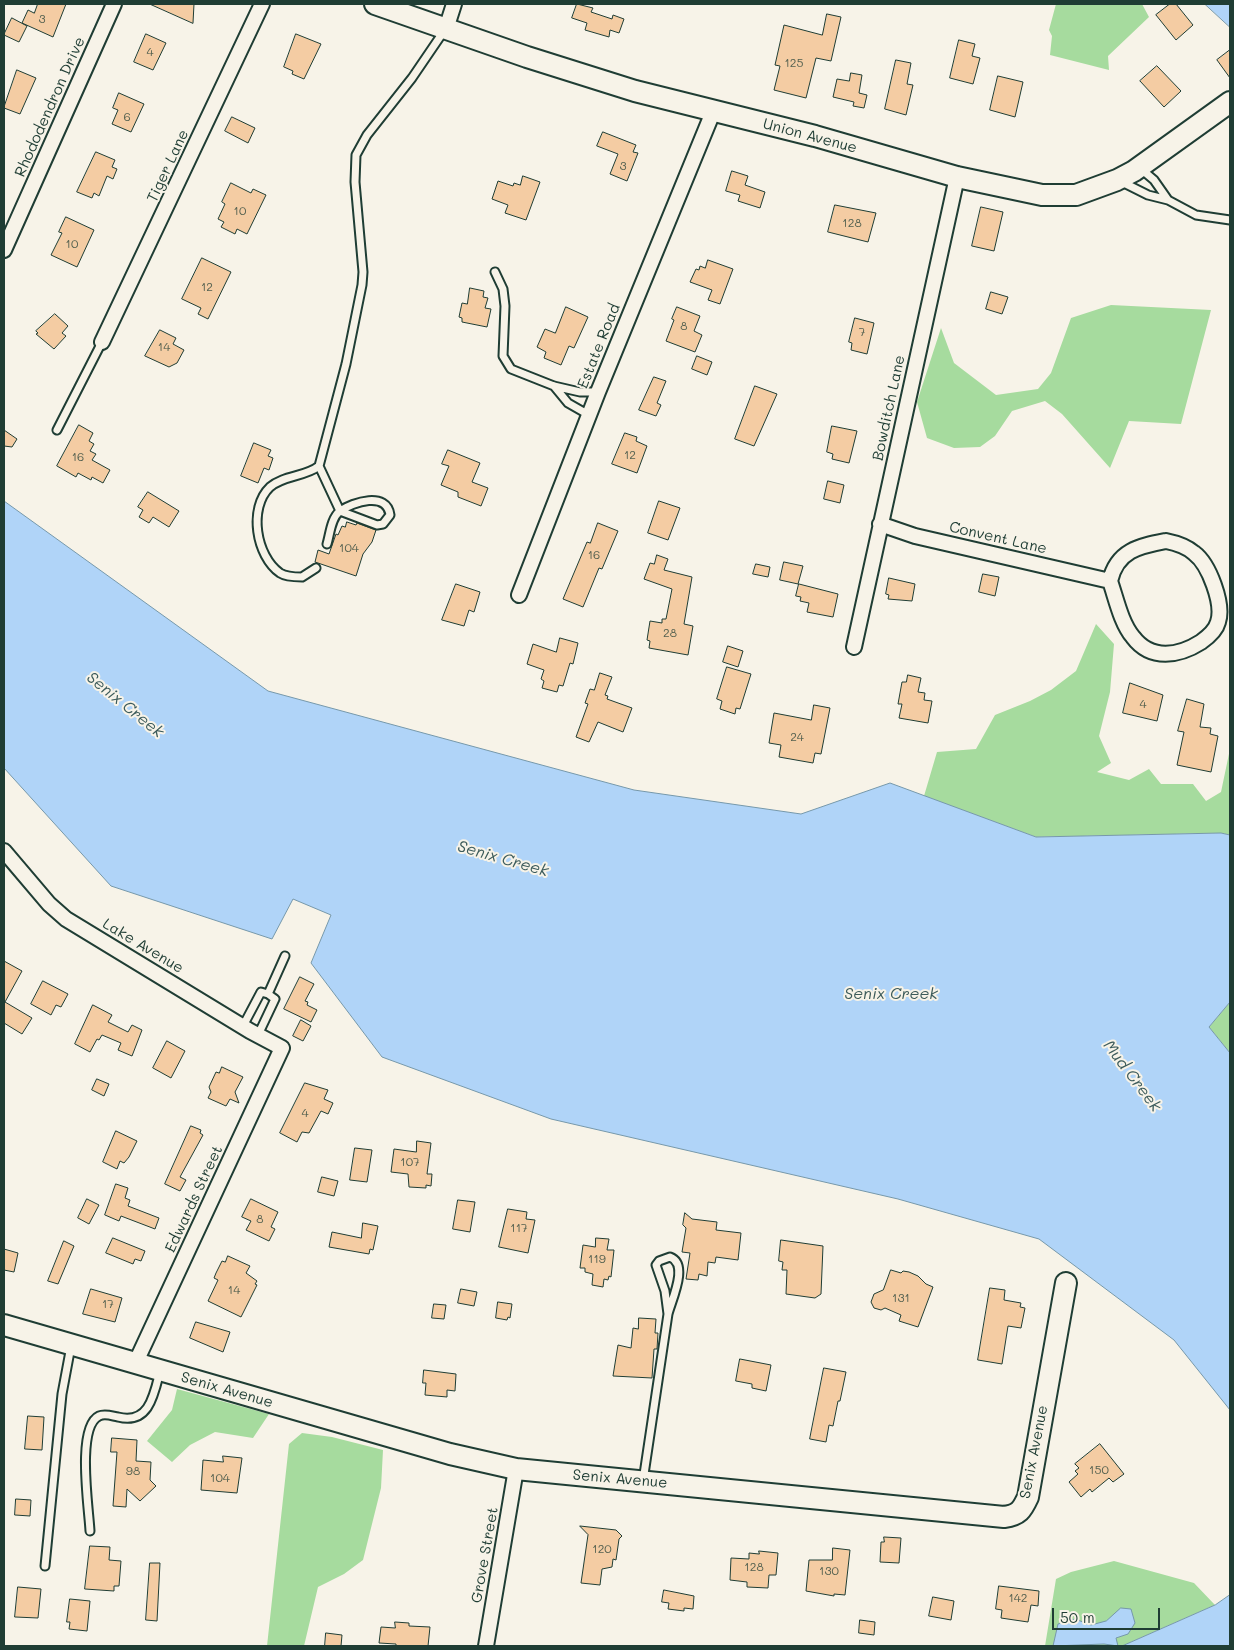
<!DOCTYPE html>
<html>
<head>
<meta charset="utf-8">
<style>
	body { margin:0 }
	#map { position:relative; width:1234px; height:1650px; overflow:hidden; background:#f7f3e8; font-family:Mali,sans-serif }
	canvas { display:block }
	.frame { position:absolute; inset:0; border:5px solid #1f3d34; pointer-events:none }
	.scale { position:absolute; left:1052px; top:1608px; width:108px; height:22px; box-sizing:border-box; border:2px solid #1f3d34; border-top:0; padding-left:6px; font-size:15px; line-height:18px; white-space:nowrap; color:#1f3d34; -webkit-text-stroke:4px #f7f3e8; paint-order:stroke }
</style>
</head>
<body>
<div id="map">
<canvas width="1234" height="1650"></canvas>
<div class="frame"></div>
<div class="scale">50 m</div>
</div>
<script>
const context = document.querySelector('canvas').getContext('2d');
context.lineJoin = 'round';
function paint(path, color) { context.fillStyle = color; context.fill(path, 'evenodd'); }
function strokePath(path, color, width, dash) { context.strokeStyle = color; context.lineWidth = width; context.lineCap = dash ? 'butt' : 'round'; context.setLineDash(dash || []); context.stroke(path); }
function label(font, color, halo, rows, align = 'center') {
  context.font = font + ' Mali,sans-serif'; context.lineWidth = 4; context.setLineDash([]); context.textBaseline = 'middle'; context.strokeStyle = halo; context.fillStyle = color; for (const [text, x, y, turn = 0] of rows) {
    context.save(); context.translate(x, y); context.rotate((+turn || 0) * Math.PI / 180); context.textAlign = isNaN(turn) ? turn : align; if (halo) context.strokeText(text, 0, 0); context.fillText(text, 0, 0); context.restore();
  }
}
const green = new Path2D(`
	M1056,4H1142L1149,17L1108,56L1109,70L1050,55L1052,36L1049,30Z
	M1111,305L1211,310L1181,424L1129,421L1110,468L1062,414L1045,401L1012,411L995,436L980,447L954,448L927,438L917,402L941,328L954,363L996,395L1038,389L1051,373L1071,318Z
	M1096,624L1114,644L1110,692L1099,736L1111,763L1097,772L1129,780L1149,769L1161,784H1193L1206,801L1221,792L1230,749V835L1221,833L1036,837L924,796L937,752L976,749L995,715L1030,701L1051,690L1076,671Z
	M1230,1002V1053L1209,1027Z
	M177,1389L269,1414L253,1438L215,1432L190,1445L172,1462L147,1441L172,1410Z
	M302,1433L332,1437L383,1450L381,1488L363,1560L344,1574L318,1587L304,1646H267L289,1444Z
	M1114,1561L1194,1583L1215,1605L1122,1646H1045L1056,1579L1071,1572Z`);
const water = new Path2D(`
	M1205,4H1230V27Z
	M4,501L268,691L634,790L801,814L890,783L1036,837L1221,833L1230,835V1002L1209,1027L1230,1053V1410L1174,1340L1039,1239L898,1199L551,1119L382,1057L311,963L331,915L293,899L272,939L111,886L4,768Z
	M1230,1595V1646H1122L1215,1605Z
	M1121,1608L1131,1609L1135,1623L1128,1634L1116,1638L1118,1646L1104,1644L1053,1646L1058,1624L1075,1619L1091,1625L1106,1621Z`);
const building = new Path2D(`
	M38,4H66L53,37L22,23L28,10L34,13Z
	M150,4H194L193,23Z
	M577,4L593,8L591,12L612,19L613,15L624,19L619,33L610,30L609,37L585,30L587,23L572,18Z
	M1170,4H1176L1193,25L1176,40L1156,15Z
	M827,14L841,17L831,61L816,58L806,98L774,90L780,66L775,65L784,25L822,35Z
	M12,18L27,26L19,42L4,35Z
	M146,34L166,43L153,70L134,62Z
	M296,34L321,44L304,79L292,74L293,71L284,67Z
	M959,40L975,44L972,56L980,58L973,84L950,78Z
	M1230,50V78L1217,60Z
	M896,60L911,63L907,84L913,85L906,115L885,109Z
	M1157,66L1181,91L1164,107L1140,81Z
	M17,70L36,78L20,114L4,108Z
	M851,73L862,75L859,93L867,95L864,108L853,106L854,102L833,97L837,79L849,81Z
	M998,76L1023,82L1015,117L990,110Z
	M119,93L144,104L131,132L112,124L118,110L113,108Z
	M232,117L255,128L248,143L225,131Z
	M603,132L636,145L633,152L638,153L627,181L610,174L618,154L597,146Z
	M96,152L115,160L112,167L117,169L113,179L107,176L99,196L94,193L92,198L77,192Z
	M732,171L748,176L745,185L765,192L760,208L738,201L740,195L726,191Z
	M523,176L540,182L526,220L505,213L508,205L492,199L498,181L513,186L514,183L520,185Z
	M231,183L251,193L253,189L266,195L247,234L237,229L235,234L221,227L224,222L218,219L225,204L222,202Z
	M835,205L876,213L868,242L828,232Z
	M981,207L1003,212L994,251L972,246Z
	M66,217L94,230L77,267L51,255L62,233L59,232Z
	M202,258L231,272L208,319L198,314L201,308L182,299Z
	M708,260L733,269L720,304L708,300L712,290L690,282L696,269L699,270L700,266L705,268Z
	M470,288L484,291L483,297L488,298L485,308L491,309L487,327L462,322V318L459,317L462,303L467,304Z
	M991,292L1008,297L1002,314L986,309Z
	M566,307L588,317L574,348L569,346L561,365L544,358L546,352L537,347L545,329L555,333Z
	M677,307L700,316L694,331L702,335L695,352L666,341L674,320L672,319Z
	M55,314L68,326L62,333L66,336L54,349L36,334L38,333L36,331Z
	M855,318L874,323L867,354L851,350L852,343L849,342Z
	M160,330L176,338L173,344L184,350L177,363L169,367L145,356Z
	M697,356L712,362L707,375L692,369Z
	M654,377L666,381L657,403L661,405L656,416L639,410Z
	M755,386L777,394L754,446L735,439Z
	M79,425L93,433L89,441L94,444L90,451L96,454L92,460L110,470L103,483L92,477L91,480L78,473L76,477L57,466Z
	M832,426L857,431L849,463L832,459L833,454L827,452Z
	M4,430L17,439L12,447L4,446Z
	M625,433L637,437L636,441L647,446L637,473L612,464Z
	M254,443L271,450L268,456L273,458L269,470L264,468L258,483L241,476Z
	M448,450L480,463L472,482L488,488L481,506L458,497V492L441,485L449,466L442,464Z
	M828,481L844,485L840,503L824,499Z
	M148,492L179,511L169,527L153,517L149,523L139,517L143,510L138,507Z
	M659,501L680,508L668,540L648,533Z
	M347,522L356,525L357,523L376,530L372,542L363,554L356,576L315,562L318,550L329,554L336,534L338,535L342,526L345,527Z
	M598,523L618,531L602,569L599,568L583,607L563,599L587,542L590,543Z
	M657,555L668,559L664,570L692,577L684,624L693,626L688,655L649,648L650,641L647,640L650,621L662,623V619H666L672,589L644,579L650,563L654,564Z
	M784,562L803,566L798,584L780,580Z
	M756,564L770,567L768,577L753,574Z
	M983,574L999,577L995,596L979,592Z
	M889,578L915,584L912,601L888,599L889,595L886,594Z
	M456,584L480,592L474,612L469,610L464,626L442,620Z
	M799,584L838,594L833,617L807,612L809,603L800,601L801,597L796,596Z
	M560,638L578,643L573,664L570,663L563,686L559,685L557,692L542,688L544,681L541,679L544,670L527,664L533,644L556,652Z
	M728,646L743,651L738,667L723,662Z
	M727,667L751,674L740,709L736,708L735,714L720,709L722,701L717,699Z
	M600,673L612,677L605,695L608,696L607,699L632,708L623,732L598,722L589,742L576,737L588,704L585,703L590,689L594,690Z
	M908,675L921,678L918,692L925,693L924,700L932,701L928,723L899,718L902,704H898L902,682H906Z
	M1130,683L1163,695L1157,721L1123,713Z
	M1187,699L1204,704L1200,727L1211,728L1210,734L1218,736L1211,772L1177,765L1184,732L1178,731Z
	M814,705L830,708L821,754L815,753L813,763L779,757L781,745L769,743L774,713L811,720Z
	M4,961L22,971L5,1002L32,1018L22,1034L4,1023Z
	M300,977L314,984L305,1001L308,1002L307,1005L317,1010L311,1022L284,1009Z
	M43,981L68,994L61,1007L56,1005L51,1015L31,1004Z
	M93,1005L112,1015L108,1022L128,1032L132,1025L142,1030L132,1056L118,1050L121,1043L102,1035L99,1040L97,1039L90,1052L75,1044Z
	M301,1020L311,1026L303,1041L293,1036Z
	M167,1041L185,1051L171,1078L153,1068Z
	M222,1067L243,1077L235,1092L239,1103L230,1099L226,1106L208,1098L211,1092L209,1087L216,1072L219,1073Z
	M97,1079L109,1084L104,1096L92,1090Z
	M305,1083L328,1090L324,1099L333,1103L328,1114L321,1111L309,1133L302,1132L297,1142L280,1133Z
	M191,1126L201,1130L200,1133L203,1135L180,1177L186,1180L180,1191L165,1184Z
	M116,1131L137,1141L129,1157L124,1163L120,1161L117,1169L103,1162Z
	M417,1141L431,1143L427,1174H432L431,1186L426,1185V1188L409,1187L408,1174L391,1172L394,1149L416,1152Z
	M355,1148L372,1150L367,1182L350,1180Z
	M322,1177L338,1181L334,1196L318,1192Z
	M116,1184L128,1188L125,1198L130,1200L128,1206L159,1218L155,1229L121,1216L119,1221L105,1215Z
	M87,1199L99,1205L89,1224L78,1218Z
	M251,1199L278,1212L271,1227L275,1229L269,1241L246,1230L251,1221L242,1217Z
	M458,1200L475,1202L470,1232L453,1229Z
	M508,1209L527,1212L526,1219L535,1220L528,1253L499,1247Z
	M685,1213L692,1219L717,1222L716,1230L741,1233L738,1260L716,1257L715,1263L708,1262L707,1276L699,1274L698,1280L686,1279L690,1253L682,1252L686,1228L683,1225Z
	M363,1223L378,1226L373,1250L370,1249L369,1254L329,1247L332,1232L361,1238Z
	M113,1238L145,1251L141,1261L135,1259L133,1264L106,1253Z
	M596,1238L609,1239L607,1250H614L611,1277L609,1276L608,1280L604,1279L603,1287L592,1285L593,1274L585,1272V1268H580L583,1245L595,1247Z
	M781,1240L823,1246L821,1294L815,1298L786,1294L787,1270H782L783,1262L779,1261Z
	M64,1241L74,1246L58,1284L48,1281Z
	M4,1249L18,1253L14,1272L4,1270Z
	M228,1256L250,1266L246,1273L257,1281L255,1284L257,1285L241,1317L208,1301L218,1280L214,1278L216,1273L222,1261L225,1262Z
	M891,1270L901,1273L903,1271L909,1272L918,1276L926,1284L933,1287L918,1327L899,1321L901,1315L885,1308L881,1310L874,1308L871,1302L874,1294L883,1290Z
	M990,1288L1005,1290L1004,1300L1021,1303L1020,1307L1025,1308L1021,1328L1008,1326L1002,1364L978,1360Z
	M91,1289L122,1298L115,1322L83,1314Z
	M461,1289L477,1292L474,1306L458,1303Z
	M498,1302L512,1304L510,1318L508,1317L507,1320L496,1318Z
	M434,1304L446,1305L444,1319L432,1318Z
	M639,1318L656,1319L655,1333H658L657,1349H654L652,1378L613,1376L618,1345L631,1348L633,1328L638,1329Z
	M196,1322L230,1332L223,1352L190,1338Z
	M740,1359L771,1365L766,1391L752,1388V1384L736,1381Z
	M824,1368L846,1372L840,1401H838L833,1426L829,1425L826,1442L810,1439Z
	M424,1370L456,1374L455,1391L447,1390V1397L425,1395L426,1383H423Z
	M28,1416L44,1417L42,1450L25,1449Z
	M112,1438L137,1440L136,1461L151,1462L150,1480L156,1486L140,1501L127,1489L126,1507L113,1506L117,1452H111Z
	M1100,1444L1124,1474L1113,1482L1109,1478L1092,1492L1090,1489L1081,1497L1069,1482L1078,1474L1075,1471L1079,1468L1075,1464Z
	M223,1456L242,1458L237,1493L201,1490L203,1460L223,1462Z
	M16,1499L31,1500L30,1516L15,1515Z
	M580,1526L616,1530L622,1536L619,1539L616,1560L613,1559L612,1567L602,1569L600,1585L581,1583L588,1535Z
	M884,1537L901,1538L899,1563L880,1562L881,1542H884Z
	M90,1546L110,1547L109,1560L121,1561L119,1586H114V1591L85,1589Z
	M833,1548L850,1550L845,1595L834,1594V1596L806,1591L809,1560H832Z
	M759,1551L778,1553L776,1575H769L768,1588L747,1587V1582L730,1580L731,1558L749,1559V1553L759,1554Z
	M150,1563H160L157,1621L146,1620Z
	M999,1586L1039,1591L1038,1606L1031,1605L1028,1622L1001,1618L1002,1610L996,1609Z
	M18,1587L41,1589L38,1618L15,1617Z
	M664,1590L694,1596L693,1609L684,1608V1611L668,1609L669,1603L662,1602Z
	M933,1597L954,1601L951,1620L929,1616Z
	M70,1599L90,1601L87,1631L69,1629L70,1622H67Z
	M860,1620L875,1622L874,1635L859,1633Z
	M395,1622L409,1623V1626L430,1627L428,1646H396V1644L379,1643L381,1627L395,1628Z
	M326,1633L342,1635L341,1646H325Z`);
const lane = new Path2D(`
	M1141,169L1154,180L1168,200
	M1120,181L1148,195L1168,200L1196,215L1230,220
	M495,272L503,289L505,306L503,356L511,369L554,386L580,392H598
	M554,386L568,403L589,415
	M57,430L102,342
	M319,466L340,511L377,525L383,524L390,515C387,491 353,502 340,511C331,518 330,534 327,544
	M316,568L302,577C295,577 286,577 280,573C256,556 248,508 270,487C284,475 305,477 319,466L346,364L362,285L363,272L355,182L356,155L367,135L412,78L444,31
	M268,994L285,956
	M243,1026L261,992L268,994L275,999L258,1035
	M643,1481L668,1314L665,1291L656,1265L659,1261L670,1257C689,1264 672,1299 668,1314
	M90,1531C89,1509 76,1427 99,1416C105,1413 112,1416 118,1417C149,1425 154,1395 160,1371
	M45,1566L62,1394L71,1346`);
const street = new Path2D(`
	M446,29L454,4
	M4,250L114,4
	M102,342L262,4
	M880,524L915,536L1110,581
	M1166,541C1176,543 1186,546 1194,553C1209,564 1224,604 1218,622C1216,630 1208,637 1201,642C1179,656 1151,661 1133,637C1121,623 1116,598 1110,581C1117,550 1140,546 1166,541Z
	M519,595L598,392L713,112
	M854,647L957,177
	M4,851L49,904L66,919L250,1031L282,1048L135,1364
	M486,1646L516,1469`);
const secondary = new Path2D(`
	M375,4L527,57L635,91L815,136L957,177L1009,188L1042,195H1076L1117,180L1134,171L1230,102
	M4,1325L450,1454L516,1469L1004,1517C1019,1515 1022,1510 1028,1497L1066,1283`);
const numberNames = [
	["3",42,19],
	["4",150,52],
	["125",794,63],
	["6",127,117],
	["3",623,166],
	["10",240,211],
	["128",852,223],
	["10",72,244],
	["12",207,287],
	["8",684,326],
	["7",862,332],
	["14",164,347],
	["12",630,455],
	["16",78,457],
	["104",349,548],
	["16",594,555],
	["28",670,633],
	["4",1143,704],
	["24",797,737],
	["4",305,1113],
	["107",410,1162],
	["8",260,1219],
	["117",519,1228],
	["119",597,1259],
	["14",234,1290],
	["131",901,1298],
	["17",108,1304],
	["150",1099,1470],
	["98",133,1471],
	["104",220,1478],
	["120",602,1549],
	["128",754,1567],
	["130",829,1571],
	["142",1018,1598]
];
const streetNames = [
	["Rhododendron Drive",50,107,-66],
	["Union Avenue",810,136,15],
	["Tiger Lane",168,166,-65],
	["Estate Road",599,346,-68],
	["Bowditch Lane",889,408,-78],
	["Convent Lane",998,538,13],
	["Lake Avenue",143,946,31],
	["Edwards Street",194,1199,-65],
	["Senix Avenue",227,1390,16],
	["Senix Avenue",1034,1452,-79],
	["Senix Avenue",620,1479,5],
	["Grove Street",485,1555,-80]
];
const waterNames = [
	["Senix Creek",125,705,39],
	["Senix Creek",503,859,16],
	["Senix Creek",891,994],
	["Mud Creek",1132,1076,53]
];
paint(green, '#a6db9e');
paint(water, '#b0d4f8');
strokePath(water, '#7698aa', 1);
paint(building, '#f4cca3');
strokePath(building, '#1f3d34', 1);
strokePath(lane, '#1f3d34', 11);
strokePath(street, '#1f3d34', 18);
strokePath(secondary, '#1f3d34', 24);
strokePath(lane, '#f7f3e8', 7);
strokePath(street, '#f7f3e8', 14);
strokePath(secondary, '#f7f3e8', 20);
label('12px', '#546150', null, numberNames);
label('15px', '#1f3d34', '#f7f3e8', streetNames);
label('italic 16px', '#3c5b5b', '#f7f3e8', waterNames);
</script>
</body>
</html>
